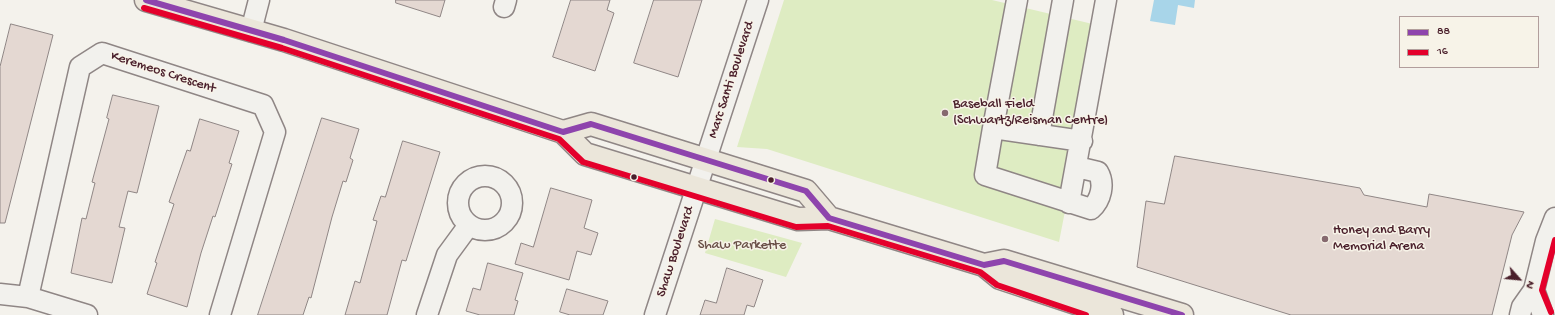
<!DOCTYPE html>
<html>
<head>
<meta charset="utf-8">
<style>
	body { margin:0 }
	#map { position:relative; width:1555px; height:315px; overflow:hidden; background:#f4f2ec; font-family:"Gochi Hand",sans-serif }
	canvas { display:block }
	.legend { position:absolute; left:1399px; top:16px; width:140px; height:52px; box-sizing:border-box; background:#f7f3e8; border:1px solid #b29e9c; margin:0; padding:5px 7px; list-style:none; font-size:12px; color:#4a1f2b }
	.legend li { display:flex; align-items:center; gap:8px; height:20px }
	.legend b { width:20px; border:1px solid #b29e9c }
	.north { position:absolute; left:1499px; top:259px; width:40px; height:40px; -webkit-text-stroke:3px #f7f3e8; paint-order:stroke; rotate:117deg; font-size:11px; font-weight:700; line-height:16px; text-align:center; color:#4a1f2b }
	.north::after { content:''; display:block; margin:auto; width:14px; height:18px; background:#4a1f2b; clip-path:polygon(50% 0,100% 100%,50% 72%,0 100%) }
</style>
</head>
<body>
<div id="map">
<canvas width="1555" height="315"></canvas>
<ul class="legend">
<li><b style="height:5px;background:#8e44ad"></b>88</li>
<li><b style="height:5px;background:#e4002b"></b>16</li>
</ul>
<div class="north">N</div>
</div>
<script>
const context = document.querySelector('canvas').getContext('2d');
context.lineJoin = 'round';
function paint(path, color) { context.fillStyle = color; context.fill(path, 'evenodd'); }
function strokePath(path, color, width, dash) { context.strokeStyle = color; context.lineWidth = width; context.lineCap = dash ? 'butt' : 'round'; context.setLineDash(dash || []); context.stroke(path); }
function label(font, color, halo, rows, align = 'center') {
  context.font = font + ' "Gochi Hand",sans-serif'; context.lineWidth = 3; context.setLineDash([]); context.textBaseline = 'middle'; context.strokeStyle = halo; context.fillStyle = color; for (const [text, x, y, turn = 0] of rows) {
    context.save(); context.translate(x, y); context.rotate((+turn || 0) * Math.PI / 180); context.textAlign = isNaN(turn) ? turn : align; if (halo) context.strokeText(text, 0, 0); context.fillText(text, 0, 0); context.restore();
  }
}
const green = new Path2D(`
	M784,0H992L1101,26L1059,242L767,149L737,147Z
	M715,219L802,243L786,277L705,253Z`);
const water = new Path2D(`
	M1154,0H1195L1194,8L1178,5L1175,25L1150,21Z`);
const building = new Path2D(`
	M396,0H445L440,17L396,3Z
	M571,0H610L607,10L614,13L595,71L553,57Z
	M654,0H702L678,77L634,63Z
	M11,24L53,35L5,223H0V67Z
	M113,95L159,106L137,193L128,191L119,227L125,228L112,283L71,273L82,218L86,219L95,183L92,182L109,119L107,118Z
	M322,118L359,129L350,158L353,160L346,182L343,181L332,217L311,298L309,297L303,315H258Z
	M200,119L239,131L229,163L232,164L215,217L213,216L201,253L187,307L147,294L157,263L155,262L174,204L169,202L187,150L190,151Z
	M403,141L440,152L406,261L402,260L387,315H345L355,281L360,283L377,221L373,220L381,196L385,197Z
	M1175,156L1360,188L1364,195L1427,207L1429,194L1524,212L1512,235L1492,315H1291L1137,267L1146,201L1164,204Z
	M551,188L592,200L584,228L598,233L591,255L577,251L569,280L515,264L521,243L533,247Z
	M488,263L523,273L515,300L518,301L514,315H480L466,311L473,288L480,290Z
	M727,268L763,280L754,307L747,305L744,315H700L705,300L716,303Z
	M567,289L608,301L603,315H570L560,312Z`);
const minor = new Path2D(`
	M1017,0L993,128L1082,141
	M504,7L506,0
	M251,31L259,0
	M993,128L985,175L1091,209C1101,200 1105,184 1098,172L1077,167
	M1039,135L1063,0
	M458 203a27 27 0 1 1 54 0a27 27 0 1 1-54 0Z
	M1069,203L1106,0
	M1534,290L1543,315
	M0,294L28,297L87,315
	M28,297L80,67L102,53L263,105L275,132L220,315
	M427,315L447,255L469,225
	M655,315L758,0
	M1520,315L1522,307L1534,290L1546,241L1555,218`);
const major = new Path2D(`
	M146,0L284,40L563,132L585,154L798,219L829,218L984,265L1000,278L1112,315
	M563,132L591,124L806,191L829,218
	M984,265L1004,261L1182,315`);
const bus1 = new Path2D(`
	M146,0L284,40L563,132L591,124L806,191L829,218L984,265L1004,261L1182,315`);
const bus2 = new Path2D(`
	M144,8L282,48L559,139L583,162L796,227L828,226L980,272L997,285L1086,315
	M1551,312L1542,290L1555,240`);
const markers = [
	[945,113,4,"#86696f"],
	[634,177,3.5,"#4a1f2b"],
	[771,180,3.5,"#4a1f2b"],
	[1325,239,4,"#86696f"]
];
const streetNames = [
	["Keremeos Crescent",163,73,18],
	["Marc Santi Boulevard",732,80,-72],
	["Shaw Boulevard",676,252,-72]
];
const poiNames = [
	["Baseball Field",953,105],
	["(Schwartz/Reisman Centre)",953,121],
	["Honey and Barry",1333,231],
	["Memorial Arena",1333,247]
];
const parkNames = [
	["Shaw Parkette",742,246]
];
paint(green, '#deecc2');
paint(water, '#a8d5e9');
paint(building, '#e4d8d2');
strokePath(building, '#8f8685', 1);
strokePath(minor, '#8f8685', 23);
strokePath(major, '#8f8685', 25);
strokePath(minor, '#f2f1ed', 20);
strokePath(major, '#ebe6da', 22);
strokePath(bus1, '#8e44ad', 6);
strokePath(bus2, '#e4002b', 6);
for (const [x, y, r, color] of markers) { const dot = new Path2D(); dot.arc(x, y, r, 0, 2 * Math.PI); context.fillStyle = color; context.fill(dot); strokePath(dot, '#f7f3e8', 1.5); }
label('14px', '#4a1f2b', '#f7f3e8', streetNames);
label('14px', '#4a1f2b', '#f7f3e8', poiNames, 'left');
label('14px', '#6a5148', '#f7f3e8', parkNames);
</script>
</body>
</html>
